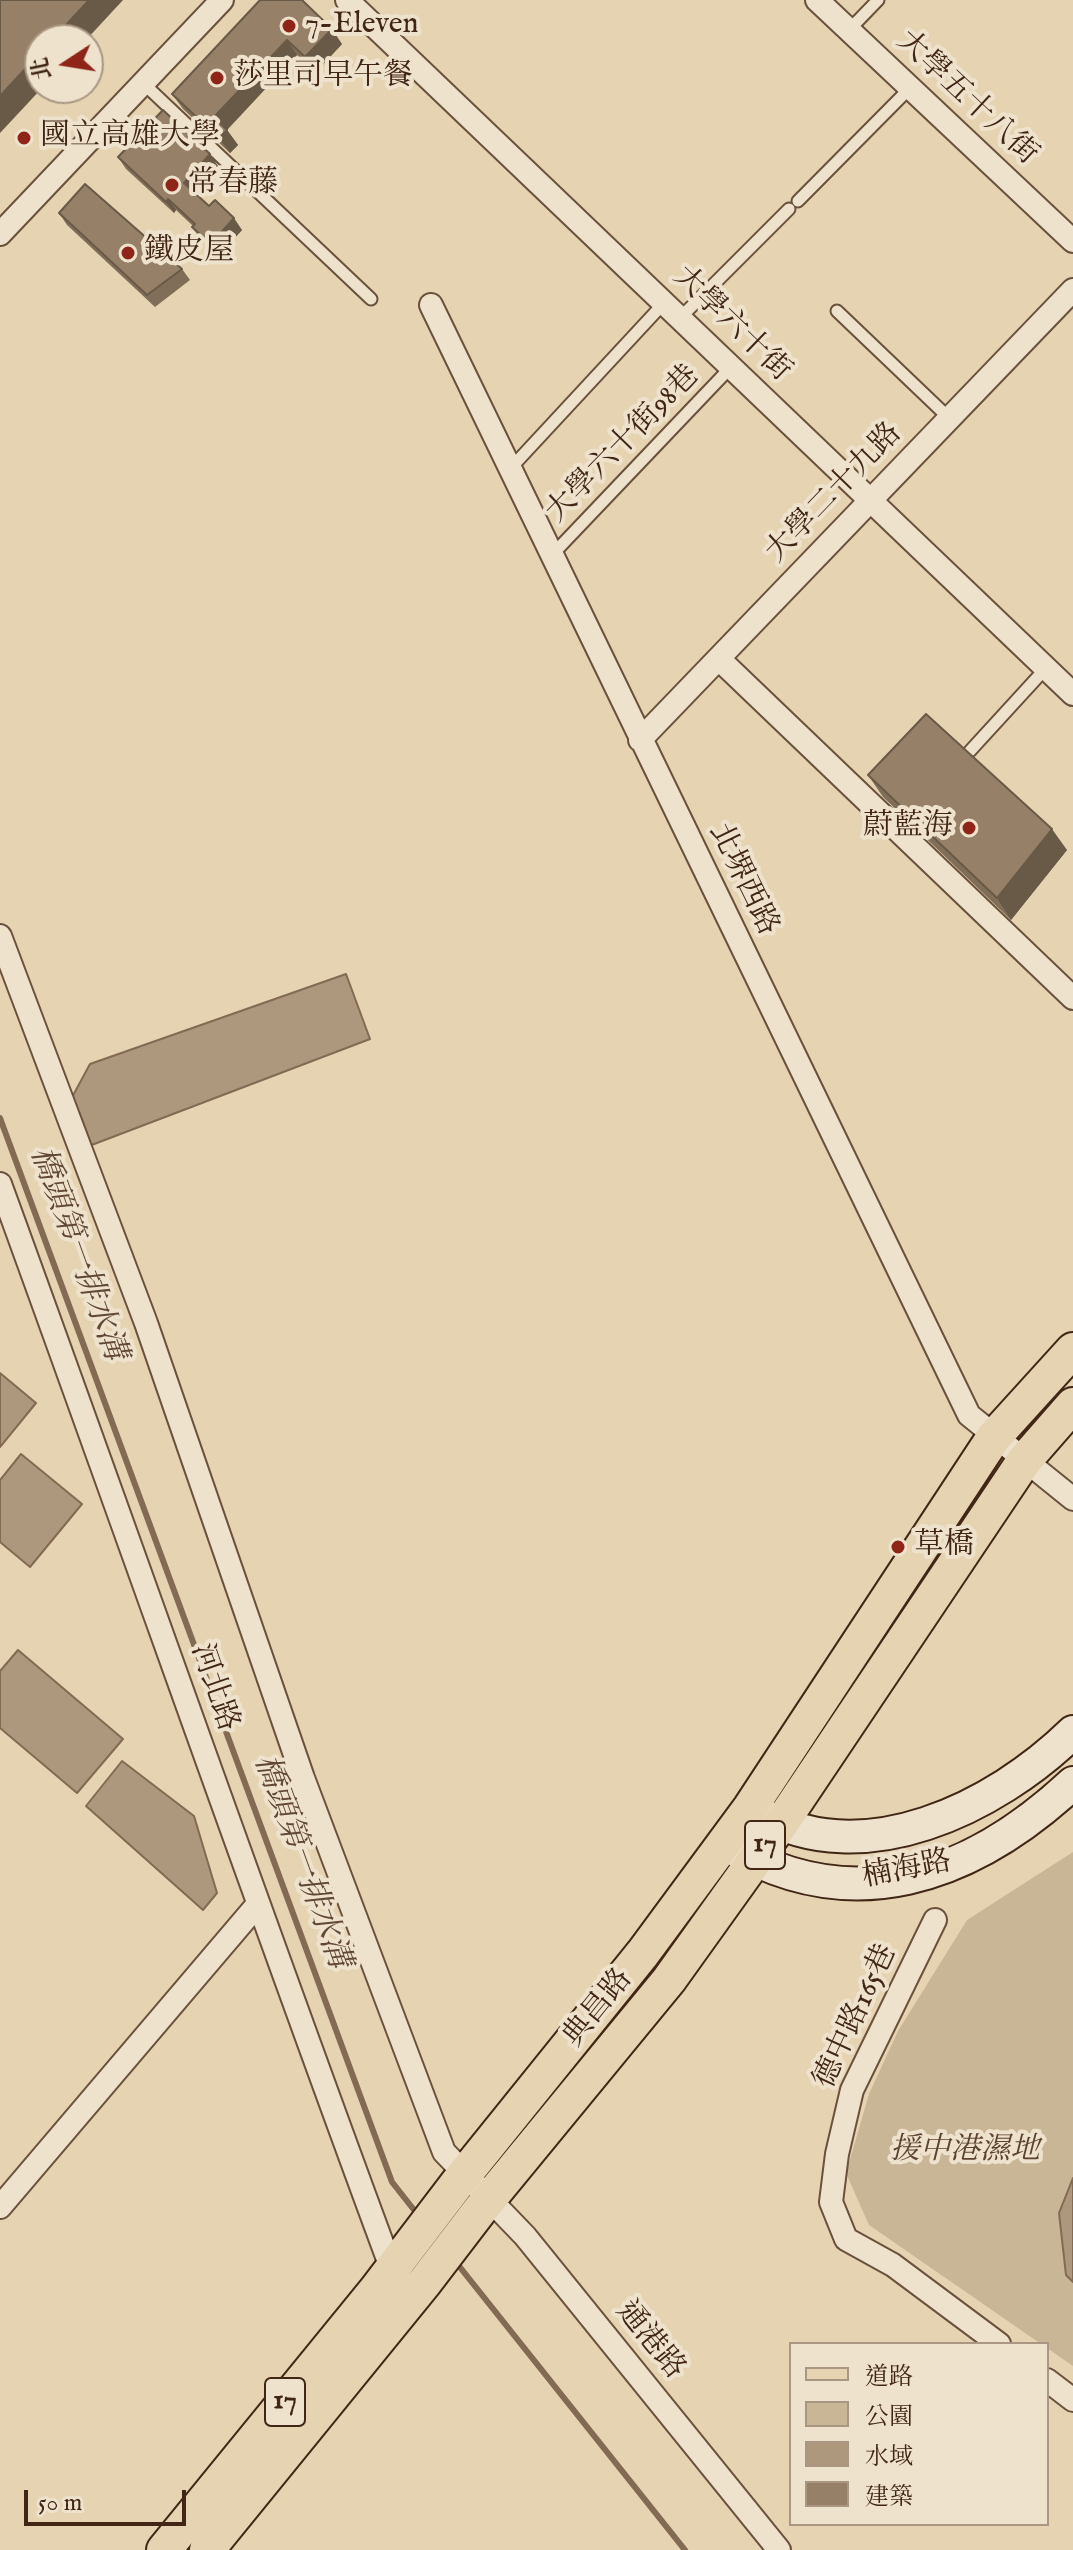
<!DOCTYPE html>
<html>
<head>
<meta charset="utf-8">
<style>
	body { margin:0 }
	#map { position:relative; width:1073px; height:2550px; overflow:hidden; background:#e5d3b2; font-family:"IM FELL English","Noto Serif TC",serif }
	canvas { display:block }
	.legend { position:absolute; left:789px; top:2342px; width:260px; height:184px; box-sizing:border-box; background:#eee2cd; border:2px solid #a99783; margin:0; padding:10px 14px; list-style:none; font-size:24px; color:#412615 }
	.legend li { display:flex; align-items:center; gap:16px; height:40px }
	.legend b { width:40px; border:2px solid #a99783 }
	.north { position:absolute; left:24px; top:24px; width:80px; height:80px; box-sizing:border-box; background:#eee2cd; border:2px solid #a99783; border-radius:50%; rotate:258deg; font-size:22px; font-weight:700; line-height:32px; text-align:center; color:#412615 }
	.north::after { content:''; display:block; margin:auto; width:28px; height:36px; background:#8f2418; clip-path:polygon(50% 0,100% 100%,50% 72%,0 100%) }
	.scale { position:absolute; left:24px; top:2490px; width:162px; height:36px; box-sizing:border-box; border:4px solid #412615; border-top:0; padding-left:10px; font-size:24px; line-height:28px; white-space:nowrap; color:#412615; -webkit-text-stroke:6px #eee2cd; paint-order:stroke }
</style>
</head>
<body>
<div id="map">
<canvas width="1073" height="2550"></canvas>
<ul class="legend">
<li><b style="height:10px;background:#e5d3b2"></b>道路</li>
<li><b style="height:22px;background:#c9b697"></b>公園</li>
<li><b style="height:22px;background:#ad987d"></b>水域</li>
<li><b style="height:22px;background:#968067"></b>建築</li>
</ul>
<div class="north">北</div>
<div class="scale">50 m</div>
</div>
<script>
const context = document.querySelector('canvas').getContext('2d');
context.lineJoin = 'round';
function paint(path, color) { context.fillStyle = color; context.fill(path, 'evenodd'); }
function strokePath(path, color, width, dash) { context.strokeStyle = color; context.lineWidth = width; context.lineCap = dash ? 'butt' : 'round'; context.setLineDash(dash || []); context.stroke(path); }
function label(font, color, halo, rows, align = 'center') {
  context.font = font + ' "IM FELL English","Noto Serif TC",serif'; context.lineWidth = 8; context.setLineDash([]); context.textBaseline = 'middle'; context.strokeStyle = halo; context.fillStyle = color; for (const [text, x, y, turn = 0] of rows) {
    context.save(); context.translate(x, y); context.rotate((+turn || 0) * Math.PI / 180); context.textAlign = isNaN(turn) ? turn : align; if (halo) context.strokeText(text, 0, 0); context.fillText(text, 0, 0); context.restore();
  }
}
const green = new Path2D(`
	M1073,1852V2366L1047,2348V2344H1041L869,2225L846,2173L869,2094L898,2031L967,1920Z`);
const water = new Path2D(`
	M346,974L370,1039L89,1146L70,1101L90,1064Z
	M0,1373L36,1403L0,1447Z
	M21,1454L82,1504L30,1567L0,1542V1480Z
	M18,1650L123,1739L77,1793L0,1728V1671Z
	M122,1761L194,1816L217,1893L203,1910L86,1806Z
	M1073,2178V2282L1066,2275L1059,2213Z`);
const stream = new Path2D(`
	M0,1118L392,2182L418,2215
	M455,2261L685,2550`);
const lane = new Path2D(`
	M849,30L878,0
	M143,83L371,299
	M798,201L910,88
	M837,311L949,418
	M680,318L789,209
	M510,469L664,303
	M552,555L731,367
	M970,751L1046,668`);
const street = new Path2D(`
	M347,0L1073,694
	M817,0L1073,241
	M0,234L222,0
	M431,305L969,1415L1073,1499
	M719,659L1073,998
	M640,740L1073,290
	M0,936L146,1323L303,1778L444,2152L525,2236L779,2550
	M0,1184C132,1546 258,1909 392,2270L397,2277
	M935,1920L852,2090L837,2154L831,2202L846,2239L893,2265L999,2344
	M0,2207L258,1904
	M1047,2380L1073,2400`);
const secondary = new Path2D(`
	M759,1813C864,1873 995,1808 1073,1732
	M724,1843C851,1921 971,1878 1073,1783`);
const primary = new Path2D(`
	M164,2550L376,2290L456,2185L643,1953L750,1808L994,1437L1073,1350
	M207,2550L425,2282L480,2210L669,1980L780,1825L1024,1461L1073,1405`);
const wall = new Path2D(`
	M260,0L342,44L316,72L297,55L227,130L238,145L230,153L183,109L172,94Z
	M118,157L218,166L194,192L209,206L242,230L219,255L200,238L192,227L193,226L176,210L174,213L126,169Z
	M59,213L182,269L190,280L155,307L67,225Z
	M868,775L1067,850L1011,920L883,797Z`);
const shadedWall = new Path2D(`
	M89,0H123L86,40H52Z
	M332,29L342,44L316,72L305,57Z
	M287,40L297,55L225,132L214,117Z
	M40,53V88H42L0,133V96Z
	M227,130L238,145L230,153L219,138Z
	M210,154L218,166L192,194L184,183Z
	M168,199L176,210L174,213L166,202Z
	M234,218L242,230L219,255L211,244Z
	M1052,829L1067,850L1011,920L997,898Z`);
const building = new Path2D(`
	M0,0H89L52,40H40V53L0,96Z
	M260,0H302L332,29L305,57L287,40L214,117L227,130L219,138L172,94Z
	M163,110L210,154L184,183L209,206L215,200L234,218L211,244L192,227L195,224L168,199L166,202L118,157Z
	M85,184L182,269L147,295L59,213Z
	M926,714L1052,829L997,898L868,775Z`);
const markers = [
	[289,26,8,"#8f2418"],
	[217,78,8,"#8f2418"],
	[24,138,8,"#8f2418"],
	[172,185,8,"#8f2418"],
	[128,253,8,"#8f2418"],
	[969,828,8,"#8f2418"],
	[898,1547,8,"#8f2418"]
];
const shields = [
	[765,1845,40],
	[285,2402,40]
];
const shieldNames = [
	["17",765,1845],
	["17",285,2402]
];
const poiNames = [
	["7-Eleven",305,26],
	["莎里司早午餐",233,78],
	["國立高雄大學",40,138],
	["常春藤",188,185],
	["鐵皮屋",144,253],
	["蔚藍海",953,828,"right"],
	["草橋",914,1547]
];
const streetNames = [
	["大學五十八街",966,99,43],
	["大學六十街",731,325,44],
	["大學六十街98巷",624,445,-46],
	["大學二十九路",835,494,-46],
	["北堺西路",742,880,64],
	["河北路",213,1688,71],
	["楠海路",907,1871,-11],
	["典昌路",599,2009,-51],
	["德中路165巷",857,2017,-65],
	["通港路",649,2341,51]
];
const parkNames = [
	["援中港濕地",965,2152]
];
const waterNames = [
	["橋頭第一排水溝",76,1254,70],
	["橋頭第一排水溝",300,1862,70]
];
paint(green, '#c9b697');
paint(water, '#ad987d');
strokePath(water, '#826a53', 2);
strokePath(stream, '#826a53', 6);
strokePath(lane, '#6a513c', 15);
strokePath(street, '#6a513c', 26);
strokePath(secondary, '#412615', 36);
strokePath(primary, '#412615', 38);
strokePath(lane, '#eee2cd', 11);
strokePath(street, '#eee2cd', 22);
strokePath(secondary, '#eee2cd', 32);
strokePath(primary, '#e5d3b2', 34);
paint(wall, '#816e59');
paint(shadedWall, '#695a48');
paint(building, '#968067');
strokePath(building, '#695a48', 2);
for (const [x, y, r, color] of markers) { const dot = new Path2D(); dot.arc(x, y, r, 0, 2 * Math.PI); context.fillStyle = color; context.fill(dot); strokePath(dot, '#eee2cd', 3); }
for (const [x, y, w] of shields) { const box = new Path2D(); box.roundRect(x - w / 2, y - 24, w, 48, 6); context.fillStyle = '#eee2cd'; context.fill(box); strokePath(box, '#412615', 2); }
label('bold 28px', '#412615', null, shieldNames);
label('30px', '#412615', '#eee2cd', poiNames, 'left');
label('30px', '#412615', '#eee2cd', streetNames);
label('italic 30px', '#5c432f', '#eee2cd', parkNames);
label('italic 32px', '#614834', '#eee2cd', waterNames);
</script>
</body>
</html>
